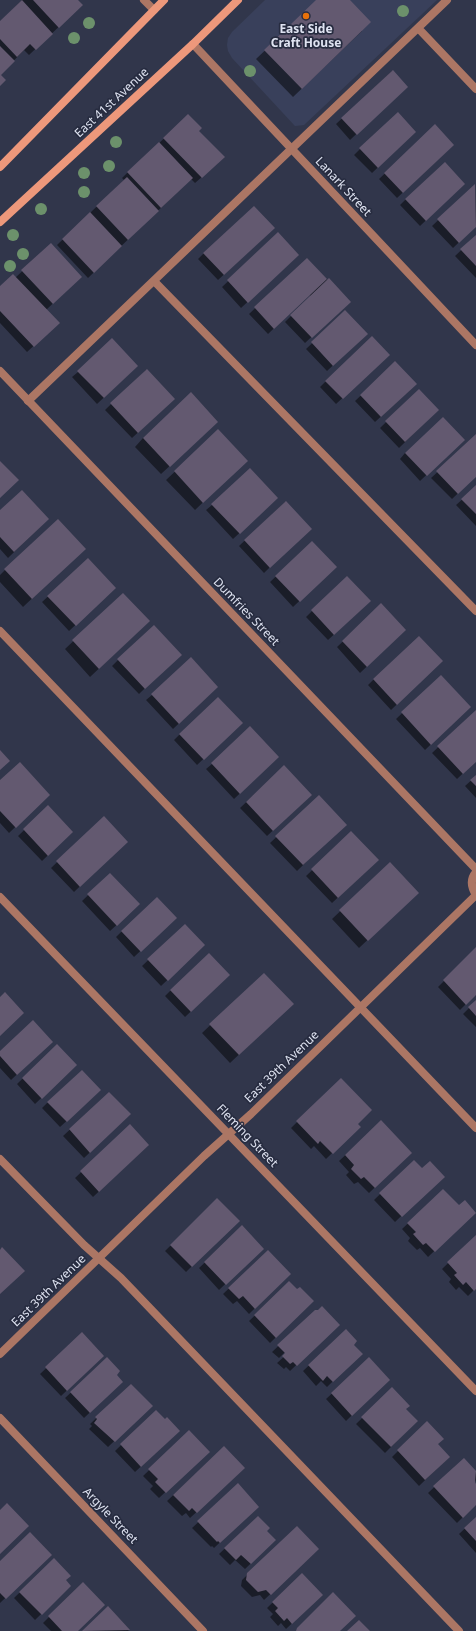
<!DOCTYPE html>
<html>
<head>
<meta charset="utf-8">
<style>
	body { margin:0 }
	canvas { display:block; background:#31364b }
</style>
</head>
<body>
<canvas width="476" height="1631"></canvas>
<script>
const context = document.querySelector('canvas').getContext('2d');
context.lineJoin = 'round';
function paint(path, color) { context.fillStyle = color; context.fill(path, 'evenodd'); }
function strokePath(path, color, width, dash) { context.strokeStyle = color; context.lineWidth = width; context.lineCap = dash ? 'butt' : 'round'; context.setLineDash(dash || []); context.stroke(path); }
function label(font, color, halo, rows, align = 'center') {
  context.font = font + ' "Noto Sans",sans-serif'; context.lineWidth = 3.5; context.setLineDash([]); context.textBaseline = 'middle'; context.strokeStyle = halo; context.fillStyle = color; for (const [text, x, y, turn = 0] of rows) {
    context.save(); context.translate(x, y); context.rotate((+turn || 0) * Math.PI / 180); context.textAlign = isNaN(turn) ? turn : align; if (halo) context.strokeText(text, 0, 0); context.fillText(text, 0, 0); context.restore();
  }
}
const built = new Path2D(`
	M265,0H437L304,125L295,126L232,58L228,51L227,45L228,38L232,32Z`);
const shadow = new Path2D(`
	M22,0H77L82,5L29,55L24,50L0,75V22Z
	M318,0H348L362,31L293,97L256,59Z
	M392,71L401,92L350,140L336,124Z
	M188,116L218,163L195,183L191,179L88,278L57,245L124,180L122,178L128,172Z
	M435,126L447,151L397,198L379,179Z
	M409,138L372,173L354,155L360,149Z
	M475,185L476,226L453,248L432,226Z
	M458,190L420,226L400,205L406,199Z
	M268,234L218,280L198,259L204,253Z
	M278,234L292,261L241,308L222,287Z
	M476,236V278L455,256Z
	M51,244L81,277L46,310L52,329L27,352L0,323V287L15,278Z
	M307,259L349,302L305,343L285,322L311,296L309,295L268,334L249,314Z
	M345,312L360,340L327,371L306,349Z
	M383,361L336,404L320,387L326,381Z
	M395,363L410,390L375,422L355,401Z
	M146,370L168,405L132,438L105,410Z
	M78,372H131L97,404L72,377Z
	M419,390L438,410L399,448L380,428Z
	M209,430L161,474L135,447L143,438Z
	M218,431L238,469L195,510L166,480Z
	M476,437V476L452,499L431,478Z
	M457,446L420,481L400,459L405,453Z
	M476,487V526L456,505Z
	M285,502L310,528L264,573L239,546Z
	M271,504L233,539L206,510L212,505Z
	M0,512L42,525L8,558L0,549Z
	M312,542L329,573L293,607L270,582Z
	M76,557L23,607L0,582V575L5,570Z
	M88,559L115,588L69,631L42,602Z
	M123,594L140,630L90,677L65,649Z
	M381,605L399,636L360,673L337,647Z
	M364,607L328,640L306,617L312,611Z
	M118,660H174L139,694L112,666Z
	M442,661L391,710L368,685L374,679Z
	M441,676L470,707L425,750L396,719Z
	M211,693L173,729L146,700L152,695Z
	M476,711V761L457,779L432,753Z
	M236,728L197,765L174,740L180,734Z
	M272,763L234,799L206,769L212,764Z
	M284,766L305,801L267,836L240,808Z
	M476,776V798L465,786Z
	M0,782L49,795L9,833L0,823Z
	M319,797L339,830L297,871L270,843Z
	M48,807L72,832L42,861L18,836Z
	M104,817L121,847L74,892L51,868Z
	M351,833L372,866L332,903L306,876Z
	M390,864L409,901L359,948L332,919Z
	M110,874L133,910L110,931L82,901Z
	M170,923L134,957L116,937L122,931Z
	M185,925L198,951L161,986L142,966Z
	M476,949V994L460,1010L438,987Z
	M264,974L284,1012L230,1063L202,1033Z
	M223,981L185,1017L165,996L171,990Z
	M476,1001V1027L463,1014Z
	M57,1045L76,1065L35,1104L17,1084Z
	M46,1047L11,1080L0,1068V1052Z
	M341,1079L356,1125L359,1127L326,1159L314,1146L311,1149L291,1128Z
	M109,1093L124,1120L84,1158L63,1136Z
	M94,1096L60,1127L42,1108L48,1102Z
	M381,1122L411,1153L369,1193L358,1182L354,1184L346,1175L349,1172L339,1161Z
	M130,1126L142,1151L93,1197L75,1178Z
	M414,1161L422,1170L443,1176L395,1222L374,1200Z
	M443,1190L459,1207L475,1212L428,1257L420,1248L417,1250L408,1241L410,1238L402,1229Z
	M217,1200L238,1221L186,1272L165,1251Z
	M242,1227L262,1249L219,1290L199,1268Z
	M476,1236V1288L468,1296L459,1287L456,1290L449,1282L451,1279L442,1269Z
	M268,1251L290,1274L249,1314L237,1301L233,1304L223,1294Z
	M289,1283L297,1291L313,1301L270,1343L249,1321Z
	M315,1311L338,1325L290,1371L286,1367L284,1369L277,1363L287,1354L285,1352L279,1358L272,1352Z
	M346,1330L353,1345L361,1354L327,1387L321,1381L316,1386L303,1371Z
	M82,1334L97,1362L61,1396L40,1374Z
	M107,1359L115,1375L122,1382L84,1418L65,1398Z
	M369,1359L383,1385L346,1421L326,1399Z
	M131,1385L151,1406L108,1447L89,1429L92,1426L90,1424Z
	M392,1389L405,1409L417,1421L385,1453L356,1424Z
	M156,1411L173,1437L135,1472L115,1451Z
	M427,1422L437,1445L449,1457L419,1486L392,1457Z
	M189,1432L208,1452L159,1498L150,1489L153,1486L143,1476Z
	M224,1447L238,1474L190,1518L186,1513L182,1516L167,1501Z
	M464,1459L476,1472V1480L474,1483L476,1485V1504L457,1523L428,1493Z
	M238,1485L252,1512L214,1548L212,1546L211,1547L192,1528Z
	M258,1517L266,1531L275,1540L245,1569L235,1560L230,1565L219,1554Z
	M476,1518V1553L459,1534Z
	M297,1527L312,1555L264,1600L260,1595L252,1597L241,1586L242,1580Z
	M50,1555L0,1603V1562Z
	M54,1559L65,1580L70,1586L35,1620L14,1598Z
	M302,1574L322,1595L286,1629L281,1623L278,1626L270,1617L273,1614L267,1608Z
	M83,1583L77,1631H51L43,1623Z
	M108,1608L129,1630L128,1631H84Z`);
const building = new Path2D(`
	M22,0L53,34L36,50L30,44L17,57L0,39V21Z
	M33,0H78L83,5L59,28Z
	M316,0H350L371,22L302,89L264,50Z
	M0,46L15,61L1,75L6,80L0,86Z
	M393,70L408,87L357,135L341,118Z
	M398,112L416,132L378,168L359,148Z
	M188,114L202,128L199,131L225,157L202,178L163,138Z
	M435,124L454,145L403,193L384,173Z
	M159,142L193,178L161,208L127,172Z
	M445,162L465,184L426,221L405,199Z
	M127,177L159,211L128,240L96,206Z
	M475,184L476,227L459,243L437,219Z
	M254,206L275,228L224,275L203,253Z
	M90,212L122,246L94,273L62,239Z
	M278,232L299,255L248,303L227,280Z
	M476,235V266L460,249Z
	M51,243L82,277L53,304L21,270Z
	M307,258L327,279L274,329L254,307Z
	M13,274L60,323L34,347L0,311V286Z
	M329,278L351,302L312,338L290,315Z
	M345,310L368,334L333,366L311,342Z
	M372,336L390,355L343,399L325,381Z
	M112,338L138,366L104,398L77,371Z
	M395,361L417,384L381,417L360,395Z
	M147,369L175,399L138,433L110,403Z
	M419,389L439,410L405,442L385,421Z
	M191,392L218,422L170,467L143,438Z
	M443,417L465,440L427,476L405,453Z
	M218,429L248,461L203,503L174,471Z
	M476,434V477L458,494L436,471Z
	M0,461L19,480L0,498Z
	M250,468L278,498L240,534L211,504Z
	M476,485V514L461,499Z
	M22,490L49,519L14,552L0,537V510Z
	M286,501L312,529L270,568L244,540Z
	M58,519L86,549L32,599L4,569Z
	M312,541L337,567L300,602L275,576Z
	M88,558L116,588L76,626L47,596Z
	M347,576L371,601L334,635L311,610Z
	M123,593L150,621L99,669L72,640Z
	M381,603L406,630L367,667L342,641Z
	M154,625L182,655L145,689L117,659Z
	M419,636L443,661L397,705L373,679Z
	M191,657L218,687L179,724L151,694Z
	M441,675L471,707L431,745L401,712Z
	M218,697L243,723L204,760L179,734Z
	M476,710V762L463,774L437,746Z
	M250,726L279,757L240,794L211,763Z
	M0,750L10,761L0,770Z
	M20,762L50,795L16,828L0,811V780Z
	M284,765L312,795L273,831L246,802Z
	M476,775V786L470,780Z
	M319,795L347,825L303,865L275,836Z
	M48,805L73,832L48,856L23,829Z
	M104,816L128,842L80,887L56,861Z
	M351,831L379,860L338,898L311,869Z
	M390,862L419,893L368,941L339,910Z
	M110,873L140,904L117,926L87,894Z
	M157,897L177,918L141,952L121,931Z
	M185,924L205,945L168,981L147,959Z
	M476,947V995L466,1005L443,980Z
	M209,953L230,975L191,1012L170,990Z
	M264,973L294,1004L239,1055L209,1024Z
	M5,992L24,1013L0,1036V997Z
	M476,1000V1016L468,1007Z
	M33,1020L53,1042L17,1075L0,1056V1051Z
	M57,1044L77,1065L42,1099L22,1078Z
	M82,1070L101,1090L67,1122L47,1102Z
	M341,1078L372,1110L358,1124L361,1127L333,1154L320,1141L318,1144L296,1121Z
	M109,1092L131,1114L90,1153L69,1129Z
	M381,1120L412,1153L375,1188L364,1177L361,1179L351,1169L354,1165L345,1155Z
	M130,1124L149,1145L99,1192L80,1171Z
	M414,1160L422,1168L430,1161L445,1177L402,1217L379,1193Z
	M443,1189L459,1205L465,1200L476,1213L435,1252L426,1243L423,1245L413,1234L416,1232L407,1223Z
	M217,1198L240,1221L192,1267L170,1245Z
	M242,1225L264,1249L226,1285L204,1262Z
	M476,1235V1289L474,1291L466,1282L463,1285L454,1275L457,1273L447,1262Z
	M2,1247L25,1271L0,1294V1250Z
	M268,1250L291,1274L255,1309L243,1296L239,1299L228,1288Z
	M289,1281L297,1289L300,1287L314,1301L276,1338L254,1315Z
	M322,1306L340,1325L297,1366L293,1362L290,1364L282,1356L285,1353L277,1345L315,1310H318Z
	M346,1329L357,1341L354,1345L363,1354L333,1382L327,1376L323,1381L308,1365Z
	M82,1332L104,1356L67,1391L45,1367Z
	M107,1357L120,1371L117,1375L123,1382L90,1413L70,1392Z
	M369,1357L390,1380L352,1416L331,1393Z
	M131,1384L153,1406L115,1442L94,1423L97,1419L95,1417Z
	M392,1387L410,1406L406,1409L418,1421L391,1447L361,1417Z
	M156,1410L165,1419L167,1417L180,1431L141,1467L120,1444Z
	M427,1421L444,1439L438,1444L450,1457L425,1480L397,1450Z
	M189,1430L210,1452L166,1493L155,1482L158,1479L148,1469Z
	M224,1446L245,1468L197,1513L192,1508L189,1511L173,1495Z
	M464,1458L476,1471L475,1482L476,1484V1505L463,1518L433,1486Z
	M238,1483L259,1507L220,1543L218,1541L217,1542L197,1521Z
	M7,1503L29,1526L0,1554V1510Z
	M258,1516L270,1528L267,1531L276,1540L251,1564L241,1555L236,1560L224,1548Z
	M476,1517V1541L464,1528Z
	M297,1526L319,1549L271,1595L266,1590L258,1592L246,1580L247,1573Z
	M30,1532L52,1555L6,1599L0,1593V1561Z
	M54,1558L71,1576L66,1580L71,1586L42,1615L19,1592Z
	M302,1573L323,1595L292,1624L287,1618L284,1621L275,1611L278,1608L272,1602Z
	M83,1582L105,1605L78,1631H62L48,1616Z
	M333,1592L356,1616L340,1631H296L297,1628Z
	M108,1606L130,1630L82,1631Z
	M359,1620L370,1631H347Z`);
const service = new Path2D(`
	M418,28L476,89
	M154,281L476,611
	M28,401L447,0
	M0,631L476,1128
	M0,1159L84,1245L121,1278L459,1631`);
const minor = new Path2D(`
	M144,0L154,10
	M193,44L476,345
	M0,371L476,869
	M476,872C470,879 471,887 476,895
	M0,897L476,1391
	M0,1354L204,1156L251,1114L476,895
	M0,1418L203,1631`);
const secondary = new Path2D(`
	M0,167L164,0
	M0,222L193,44L238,0`);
const trees = [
	[403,11],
	[89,23],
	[74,38],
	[250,71],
	[116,142],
	[109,166],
	[84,173],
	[84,192],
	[41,209],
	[13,235],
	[23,254],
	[10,266]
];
const markers = [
	[306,16,4,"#e8710a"]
];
const poiNames = [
	["East Side",306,30],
	["Craft House",306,44]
];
const streetNames = [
	["East 41st Avenue",112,103,-43],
	["Lanark Street",343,187,47],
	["Dumfries Street",246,612,46],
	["East 39th Avenue",282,1067,-44],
	["Fleming Street",247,1136,46],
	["East 39th Avenue",49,1291,-44],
	["Argyle Street",110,1516,46]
];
paint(built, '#39405b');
paint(shadow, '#0007');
paint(building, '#635970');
strokePath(service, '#ac7664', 8);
strokePath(minor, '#ac7664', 8);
strokePath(secondary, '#ed987b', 8);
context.fillStyle = '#6c916b';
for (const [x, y] of trees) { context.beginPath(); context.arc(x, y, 6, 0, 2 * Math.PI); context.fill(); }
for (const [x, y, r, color] of markers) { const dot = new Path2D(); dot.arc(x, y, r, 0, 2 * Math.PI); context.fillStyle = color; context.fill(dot); strokePath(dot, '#272c40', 1.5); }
label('bold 12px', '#dfe3f1', '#272c40', poiNames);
label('12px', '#dfe3f1', '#272c40', streetNames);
</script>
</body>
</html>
